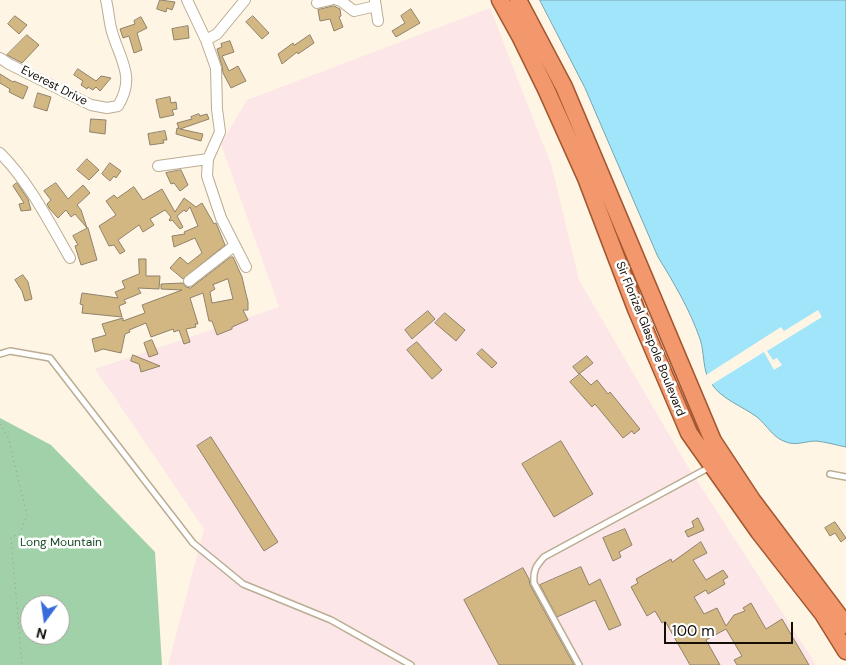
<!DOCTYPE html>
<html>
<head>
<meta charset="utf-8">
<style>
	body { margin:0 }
	#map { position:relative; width:846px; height:665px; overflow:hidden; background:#fef5e5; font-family:"DM Sans",sans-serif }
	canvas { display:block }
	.north { position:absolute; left:20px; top:595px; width:50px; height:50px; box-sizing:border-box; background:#fff; border:1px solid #a19f9b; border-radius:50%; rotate:194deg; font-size:14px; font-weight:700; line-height:20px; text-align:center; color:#140f06 }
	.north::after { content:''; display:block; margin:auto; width:18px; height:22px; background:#396bdb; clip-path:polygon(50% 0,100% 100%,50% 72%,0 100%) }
	.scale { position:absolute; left:664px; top:622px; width:129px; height:22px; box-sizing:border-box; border:2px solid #140f06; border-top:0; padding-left:6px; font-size:15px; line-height:18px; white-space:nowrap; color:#140f06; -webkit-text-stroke:4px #fff; paint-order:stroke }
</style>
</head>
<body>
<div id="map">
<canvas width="846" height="665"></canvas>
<div class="north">N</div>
<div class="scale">100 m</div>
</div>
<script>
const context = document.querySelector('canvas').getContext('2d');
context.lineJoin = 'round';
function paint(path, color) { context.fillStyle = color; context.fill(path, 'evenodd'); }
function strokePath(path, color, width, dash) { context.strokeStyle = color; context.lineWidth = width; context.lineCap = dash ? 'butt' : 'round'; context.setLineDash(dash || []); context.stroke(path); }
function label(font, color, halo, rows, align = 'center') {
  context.font = font + ' "DM Sans",sans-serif'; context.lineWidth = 5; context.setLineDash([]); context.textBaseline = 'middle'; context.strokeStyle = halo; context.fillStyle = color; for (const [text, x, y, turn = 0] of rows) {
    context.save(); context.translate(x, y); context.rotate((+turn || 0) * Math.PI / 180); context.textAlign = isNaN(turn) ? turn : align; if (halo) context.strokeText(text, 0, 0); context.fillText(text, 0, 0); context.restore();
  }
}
const industrial = new Path2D(`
	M490,8L552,167L579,280L685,462L816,665H168L204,529L95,369L279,307L221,144L247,100Z`);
const forest = new Path2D(`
	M0,418L51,445L155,552L162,665H0ZM30,605H60V635H30Z`);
const water = new Path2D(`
	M540,0H846V447C836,445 826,442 816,441C806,441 796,446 786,442C773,438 767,425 757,417C742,406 721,399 711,383C702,371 705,353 700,339C690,310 674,283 658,257L585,88Z`);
const pier = new Path2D(`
	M818,310L822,317L767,351L773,360L777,358L782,365L774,370L764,352L711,385L706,375L781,327L784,331Z`);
const building = new Path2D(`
	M160,0L175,2L172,10L167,8L166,12L157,9Z
	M334,6L340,9L341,16L339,17L343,27L334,31L330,19L320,21L318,10Z
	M411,9L420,23L396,37L392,31L405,23L401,16Z
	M15,16L27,25L19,34L8,24Z
	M253,16L269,33L262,39L246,22Z
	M141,17L147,28L137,33L142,50L134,53L129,36L123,38L120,29L135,24L134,21Z
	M188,26L189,38L174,40L172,29Z
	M27,35L39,45L22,63L7,55Z
	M310,35L314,43L298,54L297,52L282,64L278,54L293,43L294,45Z
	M230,41L234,52L222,56L229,71L238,66L246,81L231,88L223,73L222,66L217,49L222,47L221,44Z
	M78,69L96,81L101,76L111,78L100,91L96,87L93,90L88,87L87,89L81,85L83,81L74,75Z
	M0,74L13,82L14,81L28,87L23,99L9,92L10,89L0,83Z
	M38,93L51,97L47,111L34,107Z
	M170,97L171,103L176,102L177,109L172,110L174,115L160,118L156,100Z
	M199,114L200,116L207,114L209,119L180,129L203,134L201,141L176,134L177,128L179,129L177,123L192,119L191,117Z
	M91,119L106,120L105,134L90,132Z
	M165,131L167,140H163L164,143L150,145L148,134Z
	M87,159L99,170L89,180L77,170Z
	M110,163L121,171L116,178L114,176L110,181L102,174Z
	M181,170L188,185L180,191L174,183L171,184L166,173Z
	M17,183L28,199L31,210L21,211L19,204L24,203L13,186Z
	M56,183L68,199L83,185L90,193L77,205L81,210L87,228L75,214L71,217L66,210L58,218L49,208L47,204L51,200L44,191Z
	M134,187L143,200L162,189L175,212L184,198L196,207L202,203L214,224L216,223L225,245L183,279L170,268L180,257L188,264L202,253L195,238L174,247L172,236L185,234L184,232L198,226L190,207L186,212L184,210L177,216L183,227L180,229L172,220L170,221L169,220L171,217L165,210L150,219L154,225L143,232L139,225L118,240L125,251L120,254L114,245L109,246L99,226L116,215L106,201L114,195L117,198Z
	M88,228L97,260L81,265L75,246L78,245L73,236Z
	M231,257H233L242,277L245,290L248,302V310H243L248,320L232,327V329L217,335L212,321H209L203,293L190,298L198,324H195L196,327L186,329L190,342L184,344L179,330L174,332L173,329L151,337L146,323L129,330L130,332L125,334L121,353L103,349L95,352L92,339L106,335L102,324L123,318V321L145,313L142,305L182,290L161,289V284L183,283L186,287L190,288ZM228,279L233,299L212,303L210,292L215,289L213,285Z
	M139,259H146V276H160L159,289L138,288L141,293L124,300L126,303L119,306L122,317L82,313L83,305L80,304L82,293L118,298L115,292L125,288L122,281L139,274Z
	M23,275L28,282L32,299L25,301L22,291L15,280Z
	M428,311L435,319L412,339L405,330Z
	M445,313L465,330L456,341L435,323Z
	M152,340L158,354L149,357L144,343Z
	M417,342L442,370L432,379L407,350Z
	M482,349L497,363L492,368L477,354Z
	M133,355L160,366L141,372L139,364L131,361Z
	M587,356L593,363L579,374L573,367Z
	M580,374L591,385L597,380L608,394L610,392L640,429L634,434L632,431L623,438L595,404L592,407L570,382Z
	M211,437L278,542L264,551L197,446Z
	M561,441L593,494L554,517L522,464Z
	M698,518L704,530L688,537L685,531L694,527L692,522Z
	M835,522L846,538L841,542L835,533L830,536L825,528Z
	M625,529L632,545L619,552L621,557L613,561L603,538Z
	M701,542L707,553L693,560L706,580L723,570L728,577L723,580L725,584L708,594L706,590L694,597L704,614L717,608L726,626L734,615L745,611L743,608L751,603L766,629L782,619L809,665H737L734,660L742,656L726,629L706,640L720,665H690L665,621L662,623L655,611L647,616L631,587L638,583L636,579L671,559L672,562Z
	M581,567L589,585L600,579L621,625L609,630L595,600L557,617L540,585Z
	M523,568L529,579L530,585L574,665H499L464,600Z`);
const path = new Path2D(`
	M0,424L8,437L27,515L20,533L11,538L22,665`);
const service = new Path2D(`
	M0,354L10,351L50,358L193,543L243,584L331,620L411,665
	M830,474L846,477
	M579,665L534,583C533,570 536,566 544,557L710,467`);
const minor = new Path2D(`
	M187,0L206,40L217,34L245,0
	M337,0L341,1L354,11L376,6
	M375,1L378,21
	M317,3L330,0
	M206,40L216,68L217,109L220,132L208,159L207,176L221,218L246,267
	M0,58L9,64L91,105L107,108L118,106C135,78 122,63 113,35C109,24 109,12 106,0
	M0,153C30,183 49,222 70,258
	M158,166L208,159
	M189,281L234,246`);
const trunk = new Path2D(`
	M500,0L521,38L546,89L586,178L636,309L689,433L759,532L823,614L846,651
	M518,0L564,87L713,441L752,500L846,625`);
const streetNames = [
	["Everest Drive",54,86,27],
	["Sir Florizel Glaspole Boulevard",650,339,68]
];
const parkNames = [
	["Long Mountain",61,543]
];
paint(industrial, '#fce6e7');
paint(forest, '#a1d1a9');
paint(water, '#a0e5fa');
strokePath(water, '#76a5b1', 1);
paint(pier, '#fef5e5');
paint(building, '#d2b783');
strokePath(building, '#90826a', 1);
strokePath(service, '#bbad93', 8);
strokePath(minor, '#bbad93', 12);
strokePath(trunk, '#a25731', 19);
strokePath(path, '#9e9689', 1, [1, 4]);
strokePath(service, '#fff', 5);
strokePath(minor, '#fff', 10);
strokePath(trunk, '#f2986c', 16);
label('12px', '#140f06', '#fff', streetNames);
label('12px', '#144924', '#fff', parkNames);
</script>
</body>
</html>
